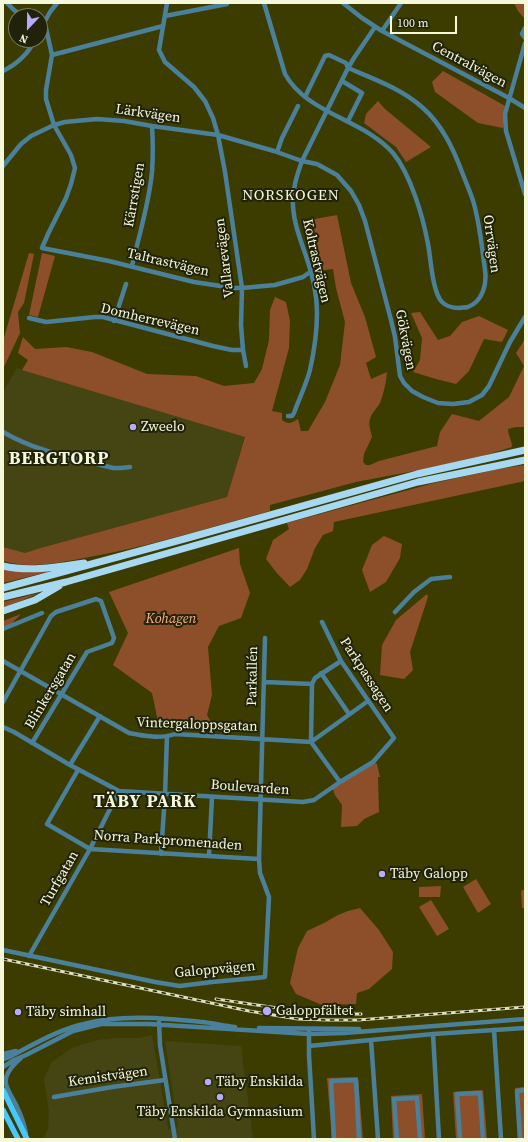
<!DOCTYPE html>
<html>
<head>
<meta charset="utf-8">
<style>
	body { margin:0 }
	#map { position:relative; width:528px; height:1142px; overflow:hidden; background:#3c3c00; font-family:"Source Serif 4",serif }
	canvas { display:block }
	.frame { position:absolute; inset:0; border:4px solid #f6f8da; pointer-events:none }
	.north { position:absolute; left:8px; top:8px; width:40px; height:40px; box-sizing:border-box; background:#21220a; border:1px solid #76785d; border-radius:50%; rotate:202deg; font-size:11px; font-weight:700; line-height:16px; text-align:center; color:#f6f8da }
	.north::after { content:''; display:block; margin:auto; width:14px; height:18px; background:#b6acf8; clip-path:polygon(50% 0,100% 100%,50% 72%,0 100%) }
	.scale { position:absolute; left:390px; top:16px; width:67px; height:18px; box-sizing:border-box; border:2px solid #f6f8da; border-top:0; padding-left:5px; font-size:12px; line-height:14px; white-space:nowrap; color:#f6f8da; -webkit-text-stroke:3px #21220a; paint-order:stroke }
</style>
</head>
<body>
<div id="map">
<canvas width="528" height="1142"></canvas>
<div class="frame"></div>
<div class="north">N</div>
<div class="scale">100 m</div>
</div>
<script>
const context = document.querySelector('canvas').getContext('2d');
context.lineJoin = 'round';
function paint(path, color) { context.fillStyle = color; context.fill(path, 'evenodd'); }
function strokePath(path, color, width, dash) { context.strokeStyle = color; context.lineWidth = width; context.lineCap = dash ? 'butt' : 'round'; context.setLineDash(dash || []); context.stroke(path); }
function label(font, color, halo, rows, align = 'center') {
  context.font = font + ' "Source Serif 4",serif'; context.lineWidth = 4; context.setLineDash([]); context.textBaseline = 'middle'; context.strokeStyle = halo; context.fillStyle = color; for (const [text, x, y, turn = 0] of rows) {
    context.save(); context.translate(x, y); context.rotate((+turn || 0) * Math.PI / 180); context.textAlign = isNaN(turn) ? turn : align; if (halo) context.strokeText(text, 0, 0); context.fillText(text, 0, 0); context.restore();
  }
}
const built = new Path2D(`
	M17,368L245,436L227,497L37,549L25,553L3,547V392Z
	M152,1035L168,1129L178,1127L165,1041L241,1046L253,1139H43L48,1129L49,1113L44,1078L52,1062L72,1048L97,1040L117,1038H139Z`);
const green = new Path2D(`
	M514,3H525L524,18L518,11Z
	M443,71L507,107L503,128L478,123L435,92L432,82Z
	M378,101L385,109L431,147L406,162L396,147L364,123L366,114Z
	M337,215L351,283L365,317L376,357L366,363L371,379L387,372C386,382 384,393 380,403C378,407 372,412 370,419C368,425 371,431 372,437L364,454L363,462L366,465H370L379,461L437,446L440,432L452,414L479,421L509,397L524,366L516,353L525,339V427H516L508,429C508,435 512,441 512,447L467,461L356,482L270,505V511C208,528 147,547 84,558C58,563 30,569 3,561V547L25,553L37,549L227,497L245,437L22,370L28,360L18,353L23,337L35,349L66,347L92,352L147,374L196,376L224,386L254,383L262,369L269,340L270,310L275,297L286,302L290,321L289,348L272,411L282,413V420C288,425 292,423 298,419L301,431H308L325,402L340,365L345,322L336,288L333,269L318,271L304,221Z
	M29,253L34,254L24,303L18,312L20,333L3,369V341Z
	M42,253L55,256L38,317L29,315Z
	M420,312L438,340L450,336L462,322L479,316L508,330L502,342L484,339L469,371L456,384L436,379L413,372L420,360L422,338L411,313Z
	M525,465V481L334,522L333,531L323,535L315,548L307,569L300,580L290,587L276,572L266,559L273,540L289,529L287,523L434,483L499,469Z
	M384,536L402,544L400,558L386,582L370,592L362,570L372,545Z
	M239,548L240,564L250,593L241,618L219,626L208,647L212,695L207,715L216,731L159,726L152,693L113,665L128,633L109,592Z
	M3,569L48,571V572L3,583Z
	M39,593L3,609V602Z
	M427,594L428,597L410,652L413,670L404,679L380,675L382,645L396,620Z
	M21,614L3,632V621Z
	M373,762L377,764L380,777H378L379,812L364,819L357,826L341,827L342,805L335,795L332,787Z
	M476,879L491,904L478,913L463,887Z
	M441,886L440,897H419V887Z
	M525,889V908H522L521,891Z
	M431,900L449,929L437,936L419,907Z
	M360,908L379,930L393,952L392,969L369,989L357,993L356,1004L322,1005L296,994L290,983L298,948L307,931L324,923L338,915L348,911Z
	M358,1077L363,1139H332L327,1078Z
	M525,1087V1139H518L515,1088Z
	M483,1090L487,1139H456L453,1092Z
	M422,1094L425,1139H393L391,1096Z`);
const minor = new Path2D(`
	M7,3L14,10L23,16
	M167,3L159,50L165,62L194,87L205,101L213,118L218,135L225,172L242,288L241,325L243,350L246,366
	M264,3L285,74C307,114 363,119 393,153C411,175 423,217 428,244C431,259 432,291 442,302C446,306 453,308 459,308C462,307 465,308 468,307C483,301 487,284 485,270C482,248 480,226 474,204C471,193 466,183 462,172C453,148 442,125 423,108C402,89 374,79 348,68L346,63L329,55L325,56L305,97
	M343,3L362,18L382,31L509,98L525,108
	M165,16L227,4
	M40,24L46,28L52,55L46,90V99L54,125L71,155L75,168L71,184L66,198L48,234L42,248L109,261L194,282L234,288H242L275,285L303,277L310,272
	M525,28L522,34L525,38
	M40,30L50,12L57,3
	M382,31L401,3
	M525,43L505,114L506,131L525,194
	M52,55L163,26
	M3,71C17,64 28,54 35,40
	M342,81L362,93L348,121
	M277,152L282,138L298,106
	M3,166L21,144L31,136L54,125L65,122L97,119L124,121L152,126L218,135L274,151L302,161L317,164L337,175L351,191L359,205L365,221L391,320L395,337L400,376L404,383L412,391L423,397L438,403L453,404L469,402L482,395L489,386L510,342L525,317
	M132,266C139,235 149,204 152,172C153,157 153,141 152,126
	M29,318L46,322L95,317H103L213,346L232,350H243
	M114,321L126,284
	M288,416H292L294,413C299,399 306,385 310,370C314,352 317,332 317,313C317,294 312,273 306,256C300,239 294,223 293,206C292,190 297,175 302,161L348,68L354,58L375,27
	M3,432C37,452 75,458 113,468H121L130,467
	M395,612L414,592L431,579L450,577
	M3,629L42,613
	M3,661L129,733C144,736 161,739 175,734L311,742L340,782
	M321,673L349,714
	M264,682L312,684
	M3,702L51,616L56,612L96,599L101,601L114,638L112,643L87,652L32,743
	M3,727L14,732L70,765L119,791L303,802L314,800L340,782L373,762L394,738L341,661L322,622
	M311,742L312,684L315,678L341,661
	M311,742L368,701
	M70,765L100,716
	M78,770L47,824L90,849L259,859
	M161,854L165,795L167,736
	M209,856L212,797
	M3,950L155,982L180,986L212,982L256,978L265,977L269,897L260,873L259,859L265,638
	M29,956L90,849L119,791
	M159,1022L160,1045L175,1139
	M259,1028L359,1029
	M494,1030L501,1139
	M309,1031V1055L314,1139
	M433,1034L439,1139
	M371,1040L378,1139
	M309,1046L433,1034L525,1028
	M3,1054L16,1051
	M21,1058C14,1064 4,1074 6,1084C8,1092 14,1100 17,1107C21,1115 24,1124 26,1133
	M3,1059L9,1057C33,1045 57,1030 84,1024C122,1014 163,1018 202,1022C213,1023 224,1026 235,1027
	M3,1067L14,1060L26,1055L73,1031L101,1024H149L309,1034L344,1033L525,1019
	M54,1097L112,1087L165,1080
	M334,1139L331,1081L356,1080L359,1139
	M397,1139L394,1099L417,1098L420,1139
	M460,1139L457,1094L480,1093L483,1139
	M520,1139L517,1091L525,1090`);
const major = new Path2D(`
	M3,1090L27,1139
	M3,1110L18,1139`);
const highway = new Path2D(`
	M3,566C30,572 57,567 84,563
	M3,588L184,539L417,474L525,450
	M3,597L66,582L418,482L525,460
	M3,611L35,600L59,586`);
const rail = new Path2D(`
	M3,959L249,1011L298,1019L328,1020H358L525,1007
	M216,999C265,1006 313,1015 361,1014`);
const markers = [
	[133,427,4,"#b6acf8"],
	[382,874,4,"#b6acf8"],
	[267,1011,5,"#b6acf8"],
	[18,1012,4,"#b6acf8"],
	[208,1082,4,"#b6acf8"],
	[220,1097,4,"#b6acf8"]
];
const streetNames = [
	["Centralvägen",469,65,28],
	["Lärkvägen",148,114,8],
	["Kärrstigen",135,195,-80],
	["Orrvägen",491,244,82],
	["Vallarevägen",225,258,-97],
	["Koltrastvägen",316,261,77],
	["Taltrastvägen",168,263,13],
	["Domherrevägen",150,320,13],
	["Gökvägen",405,340,79],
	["Parkpassagen",366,675,57],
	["Parkallén",253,676,-89],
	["Blinkersgatan",51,691,-59],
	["Vintergaloppsgatan",197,725,2],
	["Boulevarden",250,788,4],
	["Norra Parkpromenaden",168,841,4],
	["Turfgatan",60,879,-60],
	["Galoppvägen",215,970,-5],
	["Kemistvägen",108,1077,-8]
];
const poiNames = [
	["Zweelo",141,427],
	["Täby Galopp",390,874],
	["Galoppfältet",276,1011],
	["Täby simhall",26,1012],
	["Täby Enskilda",216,1082],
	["Täby Enskilda Gymnasium",220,1112,"center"]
];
const parkNames = [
	["Kohagen",171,619]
];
const neighbourhoodNames = [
	["NORSKOGEN",291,196]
];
const districtNames = [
	["BERGTORP",59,459],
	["TÄBY PARK",145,802]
];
paint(built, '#454513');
paint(green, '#8d4f29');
strokePath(minor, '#4b809a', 4.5);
strokePath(major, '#49c6fa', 5.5);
strokePath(highway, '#a7d8f1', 7);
strokePath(rail, '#dfe0bf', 3);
strokePath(rail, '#21220a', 1.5, [4.5]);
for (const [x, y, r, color] of markers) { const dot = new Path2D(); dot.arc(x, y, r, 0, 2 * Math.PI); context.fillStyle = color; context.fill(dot); strokePath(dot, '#21220a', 1.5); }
label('14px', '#f6f8da', '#21220a', streetNames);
label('14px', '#f6f8da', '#21220a', poiNames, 'left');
label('italic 14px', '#ffaf82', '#21220a', parkNames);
context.letterSpacing = '1px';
label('15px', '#f6f8da', '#21220a', neighbourhoodNames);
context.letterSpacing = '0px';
context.letterSpacing = '1px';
label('bold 18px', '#f6f8da', '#21220a', districtNames);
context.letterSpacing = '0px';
</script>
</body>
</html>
